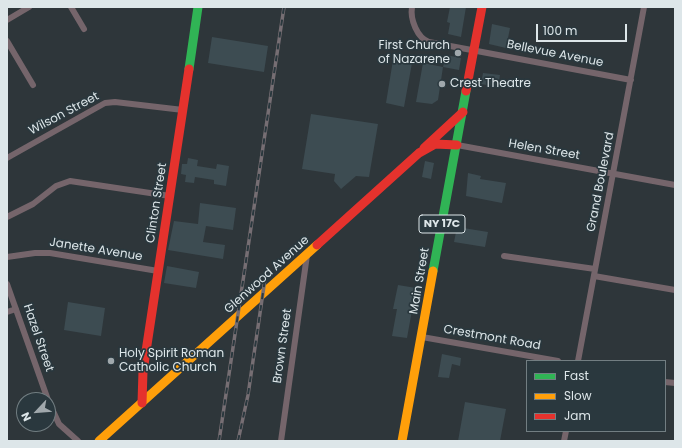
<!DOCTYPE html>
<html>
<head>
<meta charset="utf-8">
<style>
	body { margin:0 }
	#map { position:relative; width:682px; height:448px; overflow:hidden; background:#2e363a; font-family:Poppins,sans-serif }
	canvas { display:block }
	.frame { position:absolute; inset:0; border:8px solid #dde6e9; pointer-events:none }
	.legend { position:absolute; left:526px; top:360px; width:140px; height:72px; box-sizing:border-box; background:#2a383e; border:1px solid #727e82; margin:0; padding:5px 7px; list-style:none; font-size:12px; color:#dde6e9 }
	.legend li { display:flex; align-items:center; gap:8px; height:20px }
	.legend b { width:20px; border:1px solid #727e82 }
	.north { position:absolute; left:16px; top:392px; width:40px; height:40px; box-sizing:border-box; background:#2a383e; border:1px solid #727e82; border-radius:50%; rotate:244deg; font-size:11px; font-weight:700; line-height:16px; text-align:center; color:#dde6e9 }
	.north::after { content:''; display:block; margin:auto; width:14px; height:18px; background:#a0a8ac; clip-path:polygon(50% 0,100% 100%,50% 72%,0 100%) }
	.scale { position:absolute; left:536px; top:24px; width:91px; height:18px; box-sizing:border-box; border:2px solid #dde6e9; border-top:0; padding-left:5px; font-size:12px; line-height:14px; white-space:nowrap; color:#dde6e9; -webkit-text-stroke:3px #2a383e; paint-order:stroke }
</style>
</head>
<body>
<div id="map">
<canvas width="682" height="448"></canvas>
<div class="frame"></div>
<ul class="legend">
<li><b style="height:5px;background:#30b455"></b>Fast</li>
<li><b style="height:5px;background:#ff9f0a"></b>Slow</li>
<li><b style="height:5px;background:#e5322d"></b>Jam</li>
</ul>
<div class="north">N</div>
<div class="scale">100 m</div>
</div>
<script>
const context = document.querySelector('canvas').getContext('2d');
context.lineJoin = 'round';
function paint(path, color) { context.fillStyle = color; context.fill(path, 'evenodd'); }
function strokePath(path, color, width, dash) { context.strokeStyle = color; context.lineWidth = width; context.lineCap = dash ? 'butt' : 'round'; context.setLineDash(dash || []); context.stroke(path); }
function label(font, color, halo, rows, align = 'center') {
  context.font = font + ' Poppins,sans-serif'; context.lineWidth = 3.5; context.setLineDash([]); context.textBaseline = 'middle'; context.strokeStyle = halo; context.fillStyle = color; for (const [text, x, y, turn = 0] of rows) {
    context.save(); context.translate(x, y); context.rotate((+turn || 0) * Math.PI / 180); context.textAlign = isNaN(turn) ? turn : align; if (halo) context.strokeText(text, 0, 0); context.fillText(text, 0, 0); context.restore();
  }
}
const building = new Path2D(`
	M450,7H466L461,37L448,34L450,23L447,22Z
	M492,24L510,28L506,48L489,44Z
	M212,37L268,46L264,72L208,63Z
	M446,55L461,58L459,70L443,67Z
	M393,60L412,63L404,107L386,103Z
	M423,63L443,67L438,100L432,104L416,102Z
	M483,73L500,75L498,87L481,84Z
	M311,114L378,124L369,177L356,176L341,189L334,181L335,174L302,169Z
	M188,158L198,160L197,166L216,169L217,164L229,166L226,186L214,184V180L195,177L194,183L185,182L186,175L181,174L182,164H187Z
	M425,161L434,163L431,179L422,177Z
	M468,173L481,176L480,179L506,183L502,203L466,196Z
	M200,203L236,208L233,230L206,226L203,242L225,245L223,259L168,250L174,221L198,224Z
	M457,227L488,232L485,247L454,242Z
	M167,266L199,272L196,288L164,283Z
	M398,285L416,288L407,338L392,336L397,309H393Z
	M68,302L105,308L101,336L64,330Z
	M442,354L461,358L460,366L452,364L449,378L438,377Z
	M465,402L506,409L500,441H458Z`);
const street = new Path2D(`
	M71,7L84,29
	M412,7C410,19 417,38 429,42L631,80
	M7,20L29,7
	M7,41L33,85
	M457,145L675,185
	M7,158L105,103L115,102L183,110
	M7,217L33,204L56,186L70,181L170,196
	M504,256L595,269
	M7,257L35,253H50L158,271
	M594,276L675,290
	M7,284L48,400
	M7,312L16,309
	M422,337L558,361
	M578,361L644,7
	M665,382L675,383
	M48,400L59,424L78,441
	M281,441L307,255
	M564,441L566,431`);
const fast = new Path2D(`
	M189,69L198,7
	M433,271L466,91`);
const slow = new Path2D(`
	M99,441L317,245
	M402,441L433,271`);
const jam = new Path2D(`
	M466,91L482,7
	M424,148L463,112
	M317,245L419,153L435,144L457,145
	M142,403L143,371L189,69`);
const rail = new Path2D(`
	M219,441L284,7
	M238,441L248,395L265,279`);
const markers = [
	[458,53,4,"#a0a8ac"],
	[442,84,4,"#a0a8ac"],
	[111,361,4,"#a0a8ac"]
];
const shields = [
	[442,224,46]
];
const shieldNames = [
	["NY 17C",442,224]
];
const poiNames = [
	["First Church",450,46,"right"],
	["of Nazarene",450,60,"right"],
	["Crest Theatre",450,84],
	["Holy Spirit Roman",119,354],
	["Catholic Church",119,368]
];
const streetNames = [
	["Bellevue Avenue",555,54,11],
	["Wilson Street",64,114,-28],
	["Helen Street",544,150,10],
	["Grand Boulevard",601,182,-79],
	["Clinton Street",157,203,-81],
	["Janette Avenue",96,250,9],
	["Glenwood Avenue",267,275,-42],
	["Main Street",420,281,-80],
	["Hazel Street",38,338,71],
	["Crestmont Road",492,338,10],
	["Brown Street",283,346,-82]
];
paint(building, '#3d4c52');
strokePath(street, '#75656b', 6);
strokePath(fast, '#30b455', 9);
strokePath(slow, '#ff9f0a', 9);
strokePath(jam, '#e5322d', 9);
strokePath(rail, '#766e73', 3.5);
strokePath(rail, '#2a383e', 2, [6]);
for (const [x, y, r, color] of markers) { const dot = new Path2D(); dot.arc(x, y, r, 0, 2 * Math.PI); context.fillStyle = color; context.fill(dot); strokePath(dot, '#2a383e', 1.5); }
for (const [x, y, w] of shields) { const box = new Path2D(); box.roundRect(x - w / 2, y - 9, w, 18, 3); context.fillStyle = '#2a383e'; context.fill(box); strokePath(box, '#dde6e9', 1); }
label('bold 11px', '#dde6e9', null, shieldNames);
label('12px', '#dde6e9', '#2a383e', poiNames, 'left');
label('12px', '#dde6e9', '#2a383e', streetNames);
</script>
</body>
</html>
